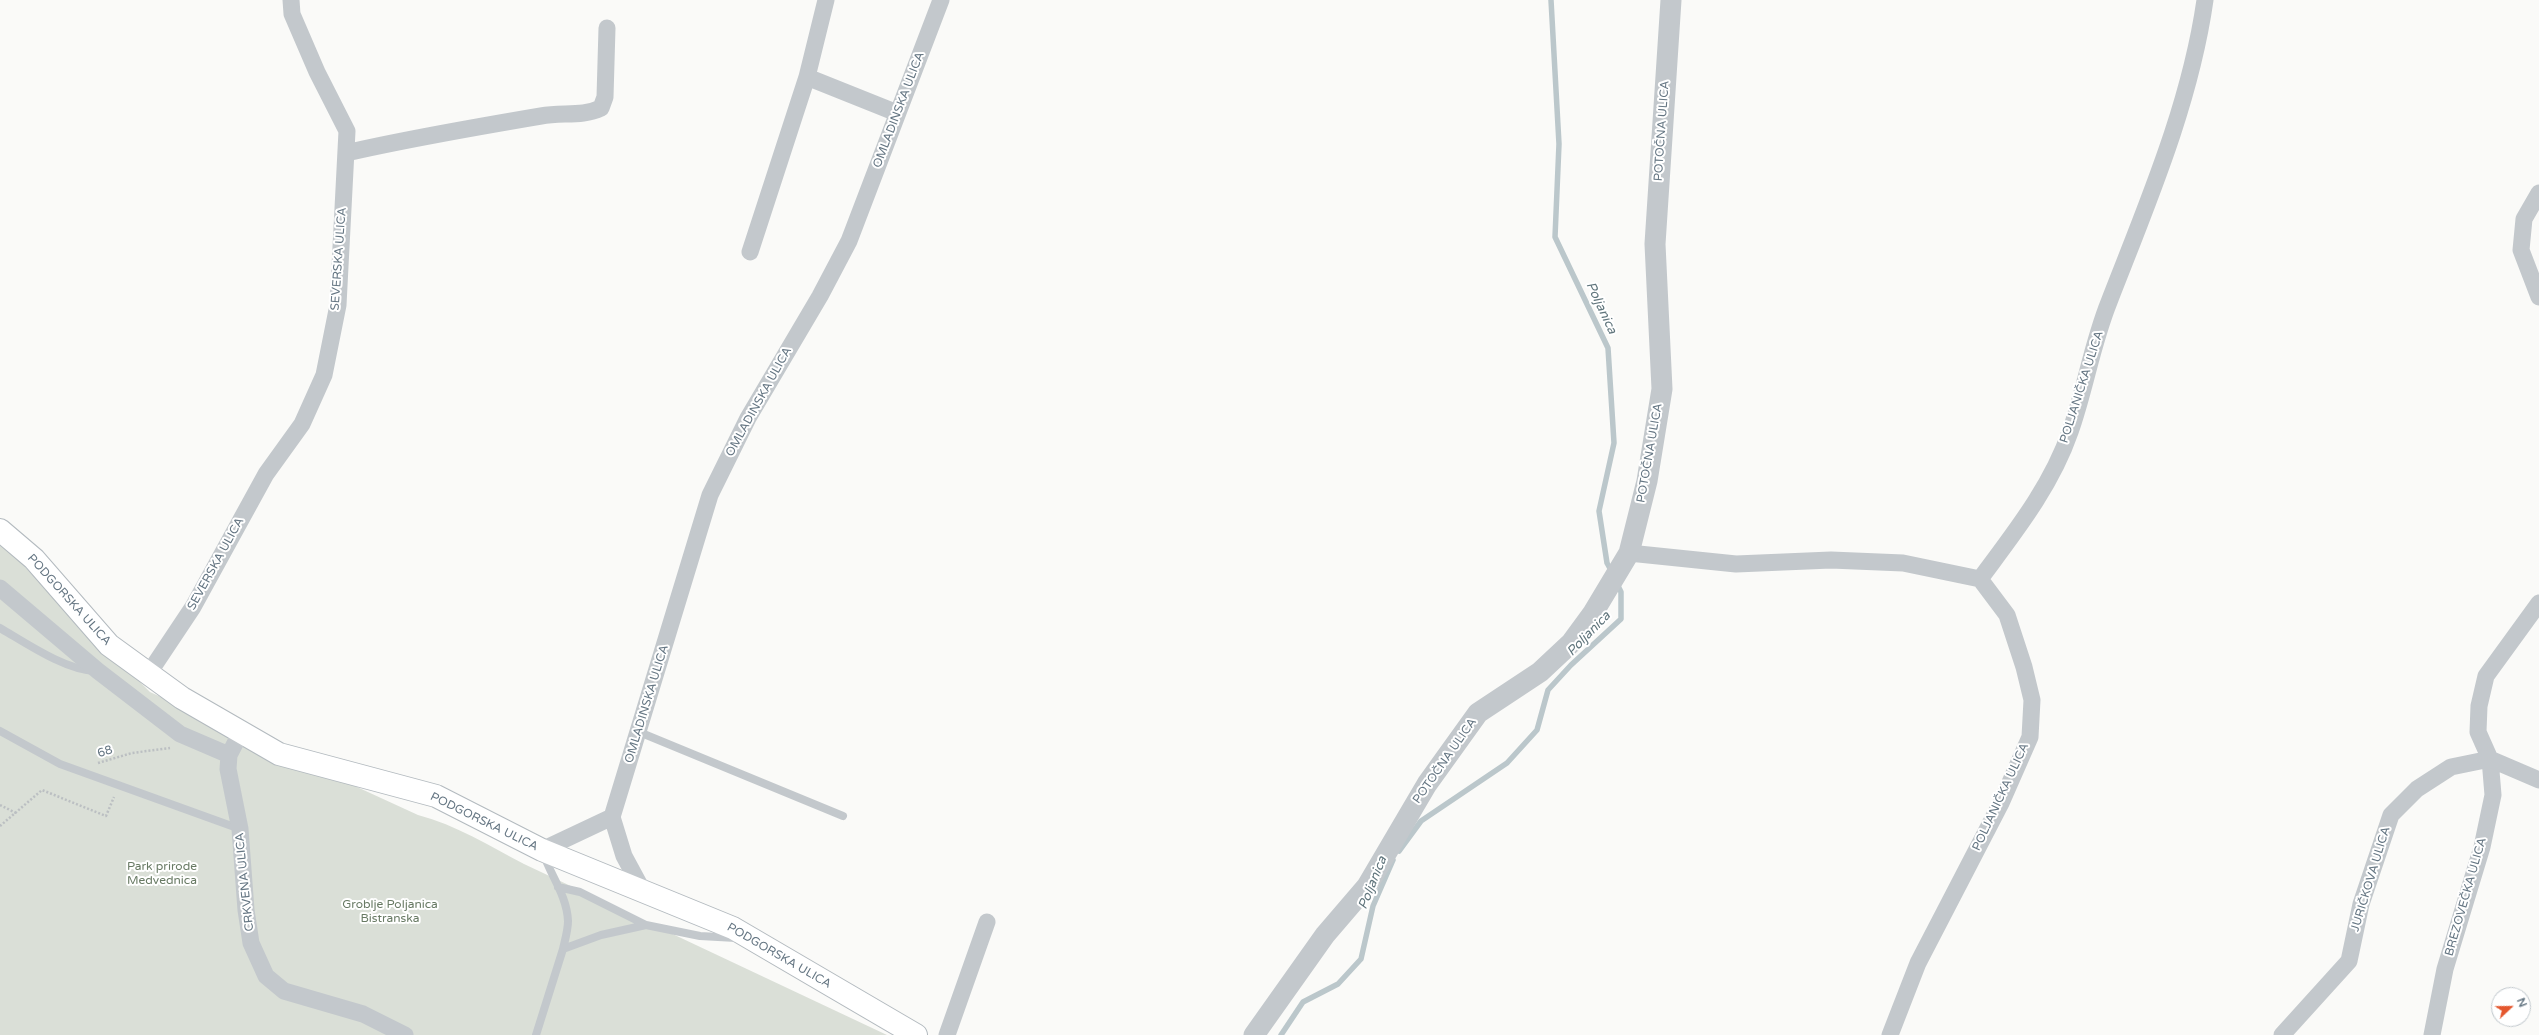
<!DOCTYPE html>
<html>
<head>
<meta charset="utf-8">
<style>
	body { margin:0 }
	#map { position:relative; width:2539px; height:1035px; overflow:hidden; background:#fafaf8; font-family:"Varela Round",sans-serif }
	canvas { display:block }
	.north { position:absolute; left:2491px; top:987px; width:40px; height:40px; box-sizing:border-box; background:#fff; border:1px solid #c1c8cd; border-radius:50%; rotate:68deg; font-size:11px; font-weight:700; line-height:16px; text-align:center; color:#657683 }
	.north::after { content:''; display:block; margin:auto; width:14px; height:18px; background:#e4572e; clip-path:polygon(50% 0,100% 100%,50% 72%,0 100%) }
</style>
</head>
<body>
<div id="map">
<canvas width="2539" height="1035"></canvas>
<div class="north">N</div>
</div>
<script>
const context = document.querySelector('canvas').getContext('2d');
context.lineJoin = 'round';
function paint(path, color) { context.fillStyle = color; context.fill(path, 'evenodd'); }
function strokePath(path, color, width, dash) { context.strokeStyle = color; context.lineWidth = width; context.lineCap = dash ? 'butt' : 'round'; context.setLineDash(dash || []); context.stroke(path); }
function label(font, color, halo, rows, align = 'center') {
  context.font = font + ' "Varela Round",sans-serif'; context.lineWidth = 4; context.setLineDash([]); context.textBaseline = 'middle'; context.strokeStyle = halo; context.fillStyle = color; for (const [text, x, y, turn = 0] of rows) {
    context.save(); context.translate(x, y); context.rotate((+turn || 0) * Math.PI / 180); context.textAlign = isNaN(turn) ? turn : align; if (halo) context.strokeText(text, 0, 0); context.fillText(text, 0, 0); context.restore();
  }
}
const green = new Path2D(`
	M0,542L150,692L418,815C456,825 490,846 524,864L887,1035H0Z`);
const stream = new Path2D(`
	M1551,0L1559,144L1555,237L1608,348L1614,443L1599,511L1607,563L1612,572
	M1399,851L1421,821L1507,763L1537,730L1548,690L1571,665L1621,619V592L1617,584
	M1281,1035L1303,1002L1338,984L1361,959L1373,906L1393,860`);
const path = new Path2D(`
	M98,763L132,753L170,748
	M0,805L16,813
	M0,826L42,790L106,816L114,797`);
const service = new Path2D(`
	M0,628C26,643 65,670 95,671
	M0,731L60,764L240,829
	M639,732L843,816
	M543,853C551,876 567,896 568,921C568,930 565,940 563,949
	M558,887L580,892L646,925
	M536,1035L563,949L601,935L646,925L700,936L736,938`);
const minor = new Path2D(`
	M807,77L826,0
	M346,153C411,138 476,127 541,116C562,112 582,117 601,108L605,97L607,28
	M2539,193L2524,219L2521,250L2539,297
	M750,252L807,77L897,113
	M1629,553L1736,564L1831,560L1903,563L1980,579
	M1980,579C2014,533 2051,487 2070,432C2085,390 2092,344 2109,302C2147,204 2190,105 2205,0
	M0,588L98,671L180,734L229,755
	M149,673L193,607L266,474L302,424L324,375L338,305L347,131L317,72L292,14L291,0
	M241,732L229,755L228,769L240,829L246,910L251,943L266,976L284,991L363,1014L405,1035
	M542,850L612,817
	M644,893L624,856L612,817L710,495L748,418L820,296L849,241L941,0
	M947,1035L987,922
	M1890,1035L1918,963L2001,803L2030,737L2032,700L2024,667L2007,615L1980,579
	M2282,1035L2349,961L2361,904L2391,815L2417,789L2451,767L2490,759L2539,780
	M2432,1035L2445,969L2482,847L2493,795L2490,759L2478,732L2479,706L2486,676L2539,603`);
const tertiary = new Path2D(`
	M1254,1035L1325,935L1367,886L1427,784L1478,713L1540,672L1571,643L1593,613L1629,553L1647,481L1662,389L1655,244L1671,0`);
const secondary = new Path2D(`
	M0,530L34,559L109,645L182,698L279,754L436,796L542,850L733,928L916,1035`);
const streetNames = [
	["OMLADINSKA ULICA",899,110,-69],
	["POTOČNA ULICA",1662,131,-86],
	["SEVERSKA ULICA",339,259,-86],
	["POLJANIČKA ULICA",2082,387,-72],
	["OMLADINSKA ULICA",759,402,-61],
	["POTOČNA ULICA",1650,453,-80],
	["SEVERSKA ULICA",216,564,-61],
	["PODGORSKA ULICA",69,600,48],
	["OMLADINSKA ULICA",647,704,-73],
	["68",105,752,-17],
	["POTOČNA ULICA",1445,761,-55],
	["POLJANIČKA ULICA",2001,797,-65],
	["PODGORSKA ULICA",484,822,26],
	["JURIČKOVA ULICA",2371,879,-73],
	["CRKVENA ULICA",245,882,-96],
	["BREZOVEČKA ULICA",2466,897,-74],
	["PODGORSKA ULICA",779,956,30]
];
const parkNames = [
	["Park prirode",162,867],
	["Medvednica",162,881],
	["Groblje Poljanica",390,905],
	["Bistranska",390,919]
];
const waterNames = [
	["Poljanica",1601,308,65],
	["Poljanica",1589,634,-46],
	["Poljanica",1373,883,-68]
];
paint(green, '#dadfd7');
strokePath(stream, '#bbc7cb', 5.5);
strokePath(secondary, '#b3babf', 24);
strokePath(path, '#bbbfc2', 2.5, [2, 2]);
strokePath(service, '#c3c8cc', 8);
strokePath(minor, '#c3c8cc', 17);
strokePath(tertiary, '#c3c8cc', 21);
strokePath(secondary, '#fff', 22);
label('12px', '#657683', '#fff', streetNames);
label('12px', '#687a64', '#fff', parkNames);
label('italic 13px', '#60757c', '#fff', waterNames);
</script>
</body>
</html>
